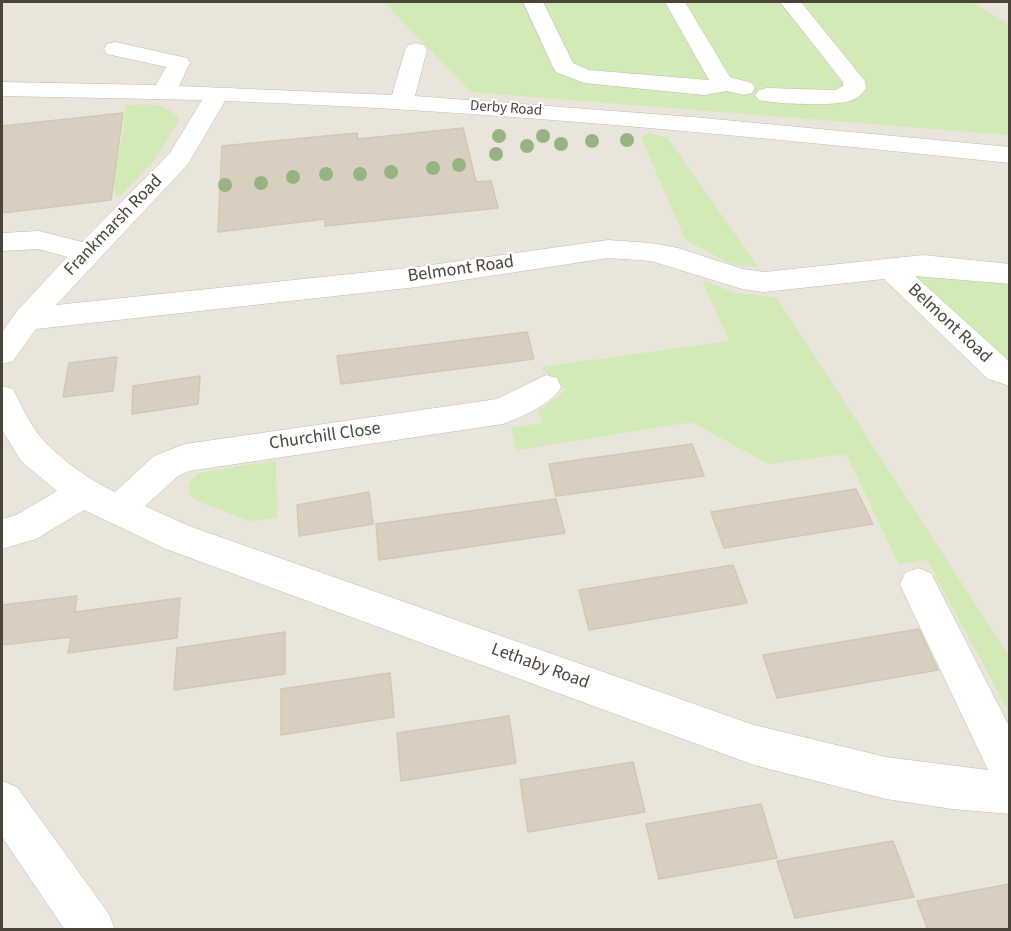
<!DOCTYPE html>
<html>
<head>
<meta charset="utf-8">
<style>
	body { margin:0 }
	#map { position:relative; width:1011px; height:931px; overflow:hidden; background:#f6f3ec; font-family:"Source Sans 3",sans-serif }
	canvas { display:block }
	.frame { position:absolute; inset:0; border:3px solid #4b4439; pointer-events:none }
</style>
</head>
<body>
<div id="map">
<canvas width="1011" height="931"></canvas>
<div class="frame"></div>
</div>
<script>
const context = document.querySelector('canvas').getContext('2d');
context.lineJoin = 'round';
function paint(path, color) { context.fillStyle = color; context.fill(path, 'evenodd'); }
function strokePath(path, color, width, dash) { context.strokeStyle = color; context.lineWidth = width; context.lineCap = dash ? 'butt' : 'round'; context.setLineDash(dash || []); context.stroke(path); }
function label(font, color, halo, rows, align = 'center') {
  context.font = font + ' "Source Sans 3",sans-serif'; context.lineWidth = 4.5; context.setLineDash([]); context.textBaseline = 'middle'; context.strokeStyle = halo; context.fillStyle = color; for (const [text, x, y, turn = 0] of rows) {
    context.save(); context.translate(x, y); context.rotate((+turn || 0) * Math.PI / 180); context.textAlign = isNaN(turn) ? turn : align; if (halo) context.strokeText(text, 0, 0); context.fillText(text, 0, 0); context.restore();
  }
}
const residential = new Path2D(`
	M2,2H1009V929H2Z`);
const green = new Path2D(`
	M384,2H972L1009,25V135L471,92Z
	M126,105C147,105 164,101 179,119L158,156L121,195L115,196L114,177L123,132Z
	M648,133L667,137L758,267L743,266L727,262L685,239L641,137Z
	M893,271L1009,275V373Z
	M702,280L733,292L777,298L1009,656V712L927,560L899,564L846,454L768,464L692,422L517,450L511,428L542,423L538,411L566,390L541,367L729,341Z
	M276,460L277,518L250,521L197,501L190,494L188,484L198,473Z`);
const building = new Path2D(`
	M123,113L111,200L2,213V126Z
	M463,128L476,182L491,181L498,208L325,226V219L218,232L222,146L357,133L358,139Z
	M527,332L534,359L341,384L337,356Z
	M117,357L113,391L63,397L69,363Z
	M200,376L198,404L132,414L133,386Z
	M692,444L704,476L556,496L549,464Z
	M856,489L873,524L724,548L711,512Z
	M369,492L373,524L299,536L297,505Z
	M556,499L565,533L379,560L376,524Z
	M733,565L747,603L589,630L579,590Z
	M77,596L75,612L180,598L177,638L68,653L71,637L2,645V605Z
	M919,629L938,670L777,698L763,655Z
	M285,632V674L174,690L177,648Z
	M390,673L394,717L281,735V689Z
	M509,716L516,763L401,781L397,733Z
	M633,762L645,812L528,832L520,780Z
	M761,804L777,858L659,879L646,824Z
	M893,841L914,897L795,918L777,861Z
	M1010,884V930H928L917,901Z`);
const minor = new Path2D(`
	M523,2H543L573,63L589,70L709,80L665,2H685L730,77L752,83L755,88L752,93L744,95L727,91L704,95L584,83L556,72L553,67Z
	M780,2H801L865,81L866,88C863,93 858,98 852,100C836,107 777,104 759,100L755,95L759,90L767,88L836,90L843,86V82Z
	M115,42L187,58L190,63L179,86L392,95L405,50L408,45L416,43L424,45L427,50L415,96L693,117L1010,147V163C748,136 487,110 225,101L188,164L56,305L417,267L608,240L651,243L678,248L743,269L764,272L923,255L1010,264V284L915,276L1010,362V386L988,379L884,279L764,292L742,289L651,261L608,258L417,287L36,329L13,361L2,364V332L17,311L67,257L39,249L2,251V233L39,231L82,242L170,153L202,100L2,96V82L156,85L166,67L107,54L104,49L107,44Z
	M546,375L557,378L561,387C552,404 522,417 503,424L189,471L178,476L145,506L189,526L754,725L886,757L988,770L900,585L905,573L918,568L931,573L1010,728V814L952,809L886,799L754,765L166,549L84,510L36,539L2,549V519L16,515L57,491L21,461L2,430V386L13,389C22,407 31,427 45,442C64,462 90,480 115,492L154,456L185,444L497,399Z
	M2,781L17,787L109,914L115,930H65L2,837Z`);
const trees = [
	[499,136],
	[543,136],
	[627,140],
	[592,141],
	[561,144],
	[527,146],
	[496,154],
	[459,165],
	[433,168],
	[391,172],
	[326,174],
	[360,174],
	[293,177],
	[261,183],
	[225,185]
];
const farStreetnames = [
	["Derby Road",506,109,4]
];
const streetNames = [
	["Frankmarsh Road",114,226,-46],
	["Belmont Road",461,270,-8],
	["Belmont Road",949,324,43],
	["Churchill Close",325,437,-8],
	["Lethaby Road",540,667,20]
];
paint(residential, '#eae5da');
paint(green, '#d2eab5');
paint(building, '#d8cfc1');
strokePath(building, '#d3c7b4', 1.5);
strokePath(minor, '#c2bbae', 1);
paint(minor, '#fff');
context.fillStyle = '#97b381';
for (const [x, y] of trees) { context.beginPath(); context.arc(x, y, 7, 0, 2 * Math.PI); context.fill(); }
label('15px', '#4b4439', '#fff', farStreetnames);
label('18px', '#4b4439', '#fff', streetNames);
</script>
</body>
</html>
